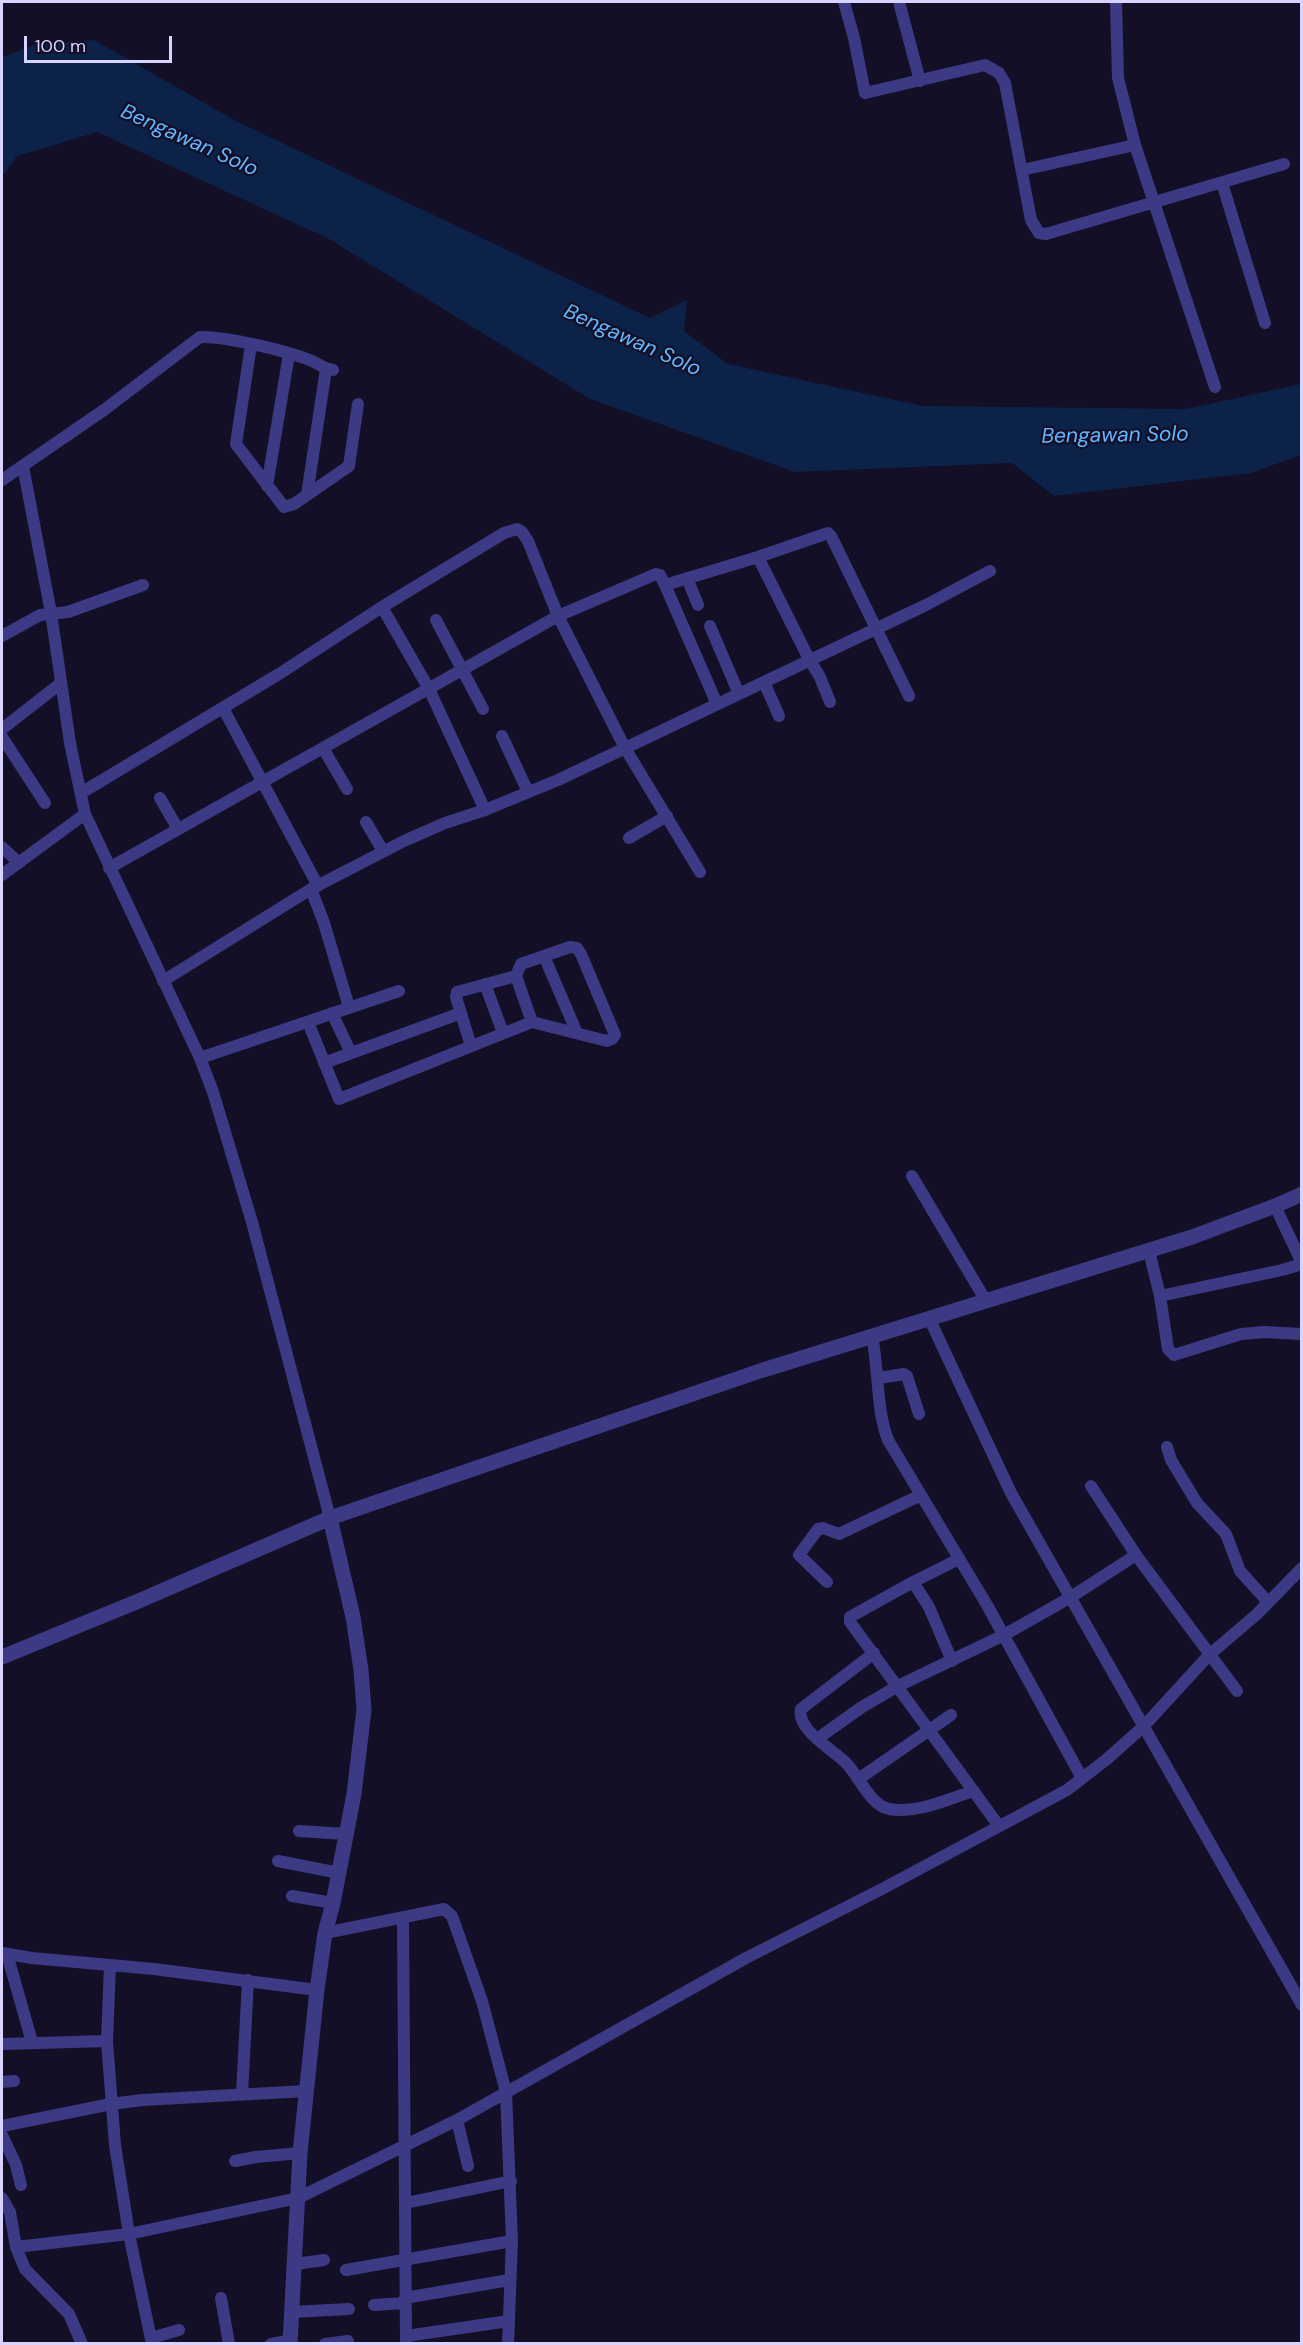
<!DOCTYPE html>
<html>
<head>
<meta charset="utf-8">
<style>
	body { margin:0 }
	#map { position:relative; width:1303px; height:2345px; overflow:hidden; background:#130f26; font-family:"DM Sans",sans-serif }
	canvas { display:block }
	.frame { position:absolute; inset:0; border:3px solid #d9d4ff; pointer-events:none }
	.scale { position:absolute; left:24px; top:36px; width:148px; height:27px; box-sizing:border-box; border:3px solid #d9d4ff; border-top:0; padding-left:8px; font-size:18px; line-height:21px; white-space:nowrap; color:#d9d4ff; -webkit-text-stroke:4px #130f26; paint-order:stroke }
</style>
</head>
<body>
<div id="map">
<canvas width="1303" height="2345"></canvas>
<div class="frame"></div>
<div class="scale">100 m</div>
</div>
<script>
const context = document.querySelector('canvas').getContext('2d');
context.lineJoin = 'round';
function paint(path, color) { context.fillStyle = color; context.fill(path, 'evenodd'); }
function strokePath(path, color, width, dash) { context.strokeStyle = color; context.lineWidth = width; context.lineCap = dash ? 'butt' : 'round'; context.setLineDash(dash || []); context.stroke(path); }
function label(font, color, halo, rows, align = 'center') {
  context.font = font + ' "DM Sans",sans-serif'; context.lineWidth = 4.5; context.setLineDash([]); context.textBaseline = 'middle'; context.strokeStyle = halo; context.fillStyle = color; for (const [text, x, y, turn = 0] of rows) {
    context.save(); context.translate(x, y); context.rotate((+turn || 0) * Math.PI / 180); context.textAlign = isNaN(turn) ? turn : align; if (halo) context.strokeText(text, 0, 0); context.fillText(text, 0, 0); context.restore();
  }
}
const water = new Path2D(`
	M94,40L236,121L650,318L687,300L684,331L728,364L923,406L1186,409L1301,384V455L1251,473L1054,496L1012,463L795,472L590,399L329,239L97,132L17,156L2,177V57L34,45Z`);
const minor = new Path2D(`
	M844,2L854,38L865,93L985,65L999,73L1005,83L1031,220L1039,233L1046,234L1284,164
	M899,2L920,81
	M1116,2L1118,78L1135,145L1215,387
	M1022,170L1135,145
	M1222,183L1265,323
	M251,345L236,444L284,507L294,504L349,466L358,404
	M23,466L51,613L70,743L85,814L200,1058L213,1092L252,1222L330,1518
	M2,480L104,410L200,337C225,336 288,351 312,361C319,364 325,369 333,370
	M267,486L289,354
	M307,495L326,369
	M758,557L809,659L820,677L830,702
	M687,578L698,605
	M665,585L758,557L828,533L831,536L909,696
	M382,607L429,689L485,810
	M436,620L483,709
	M710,626L739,694
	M2,636L40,615L68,612L143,585
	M764,682L779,716
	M223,708L318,886
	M2,729L61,683
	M502,736L528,792
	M2,737L45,803
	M323,748L347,789
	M81,793L279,674L382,607L504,533L517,529L522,532L528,541L558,616L625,748L700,872
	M160,798L178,829
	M366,822L383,851
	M629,838L667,816
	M2,847L19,863
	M109,868L558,616L656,574L660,575L665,585L717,704
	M2,875L85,814
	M311,889L324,923L349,1007
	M544,956L577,1033
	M163,981L311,889L404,841L445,823L485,810L558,780L926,605L990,571
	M485,984L503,1033
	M332,1013L351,1053
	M308,1022L339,1099L532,1022L607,1041L612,1039L615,1035L581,954L577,948L570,947L521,964L516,976L532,1022
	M471,1046L456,997L457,992L516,976
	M200,1058L399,991
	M324,1063L461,1013
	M912,1176L986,1301
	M1275,1206L1302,1263
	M1149,1251L1160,1296L1168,1349L1174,1355L1241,1334L1264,1332L1302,1334
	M1160,1296L1282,1270L1302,1264
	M929,1318L1011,1493L1302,2005
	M872,1336C879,1370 876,1409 888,1440L987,1605L1082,1778
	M879,1378L904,1374L907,1376L919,1414
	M1167,1447L1171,1460L1197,1503L1226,1534L1240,1571L1268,1602
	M1091,1486L1136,1555L1237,1691
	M827,1582L799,1555L818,1529L823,1528L839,1534L921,1495
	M913,1582L959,1559
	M874,1653L801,1709C796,1730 834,1750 846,1763C859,1776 870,1805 889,1809C918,1814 947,1799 974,1791
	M952,1661L929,1607L913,1582L850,1617V1622L999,1826
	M817,1739L862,1707L898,1686L1004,1635L1071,1597L1136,1555
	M860,1778L951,1715
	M299,1831L346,1834
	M278,1861L339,1873
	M292,1896L333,1903
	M403,1918L406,2344
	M325,1933L444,1909L452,1916L482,2001L506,2092L512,2241L508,2344
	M2,1953L32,1958L154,1969L317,1990
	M7,1954L32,2042
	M110,1965L107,2041L115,2145L129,2234L152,2344
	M2,2044L107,2041
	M2,2082L14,2081
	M242,2094L248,1980
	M457,2120L468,2166
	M2,2126L111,2104L142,2100L307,2091
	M2,2135L16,2165L21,2185
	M235,2161L256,2157L300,2153
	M2,2198L10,2212L16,2247L25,2269L69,2314L82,2344
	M406,2203L511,2181
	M16,2247L129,2234L298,2198L457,2120L746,1958L882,1889L1067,1790L1107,1759L1144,1726L1209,1655L1256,1615L1302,1568
	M295,2264L324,2260
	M346,2270L512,2241
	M221,2298L229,2344
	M405,2298L509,2280
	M374,2305L405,2303
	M292,2312L349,2309
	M406,2336L509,2321
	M151,2338L179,2330
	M271,2344L290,2340
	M325,2344L348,2341`);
const tertiary = new Path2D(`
	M2,1657L141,1600L330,1518L760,1371L1192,1237L1275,1206L1302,1194
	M290,2344L300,2153L317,1990L325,1933L333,1903L354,1794L364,1710L361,1670L353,1617L330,1518`);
const waterNames = [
	["Bengawan Solo",189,141,24],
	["Bengawan Solo",632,341,24],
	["Bengawan Solo",1115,436,-1]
];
paint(water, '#0c2248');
strokePath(minor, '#3d3a85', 12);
strokePath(tertiary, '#3d3a85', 15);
label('italic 21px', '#62b6ff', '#130f26', waterNames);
</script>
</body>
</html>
